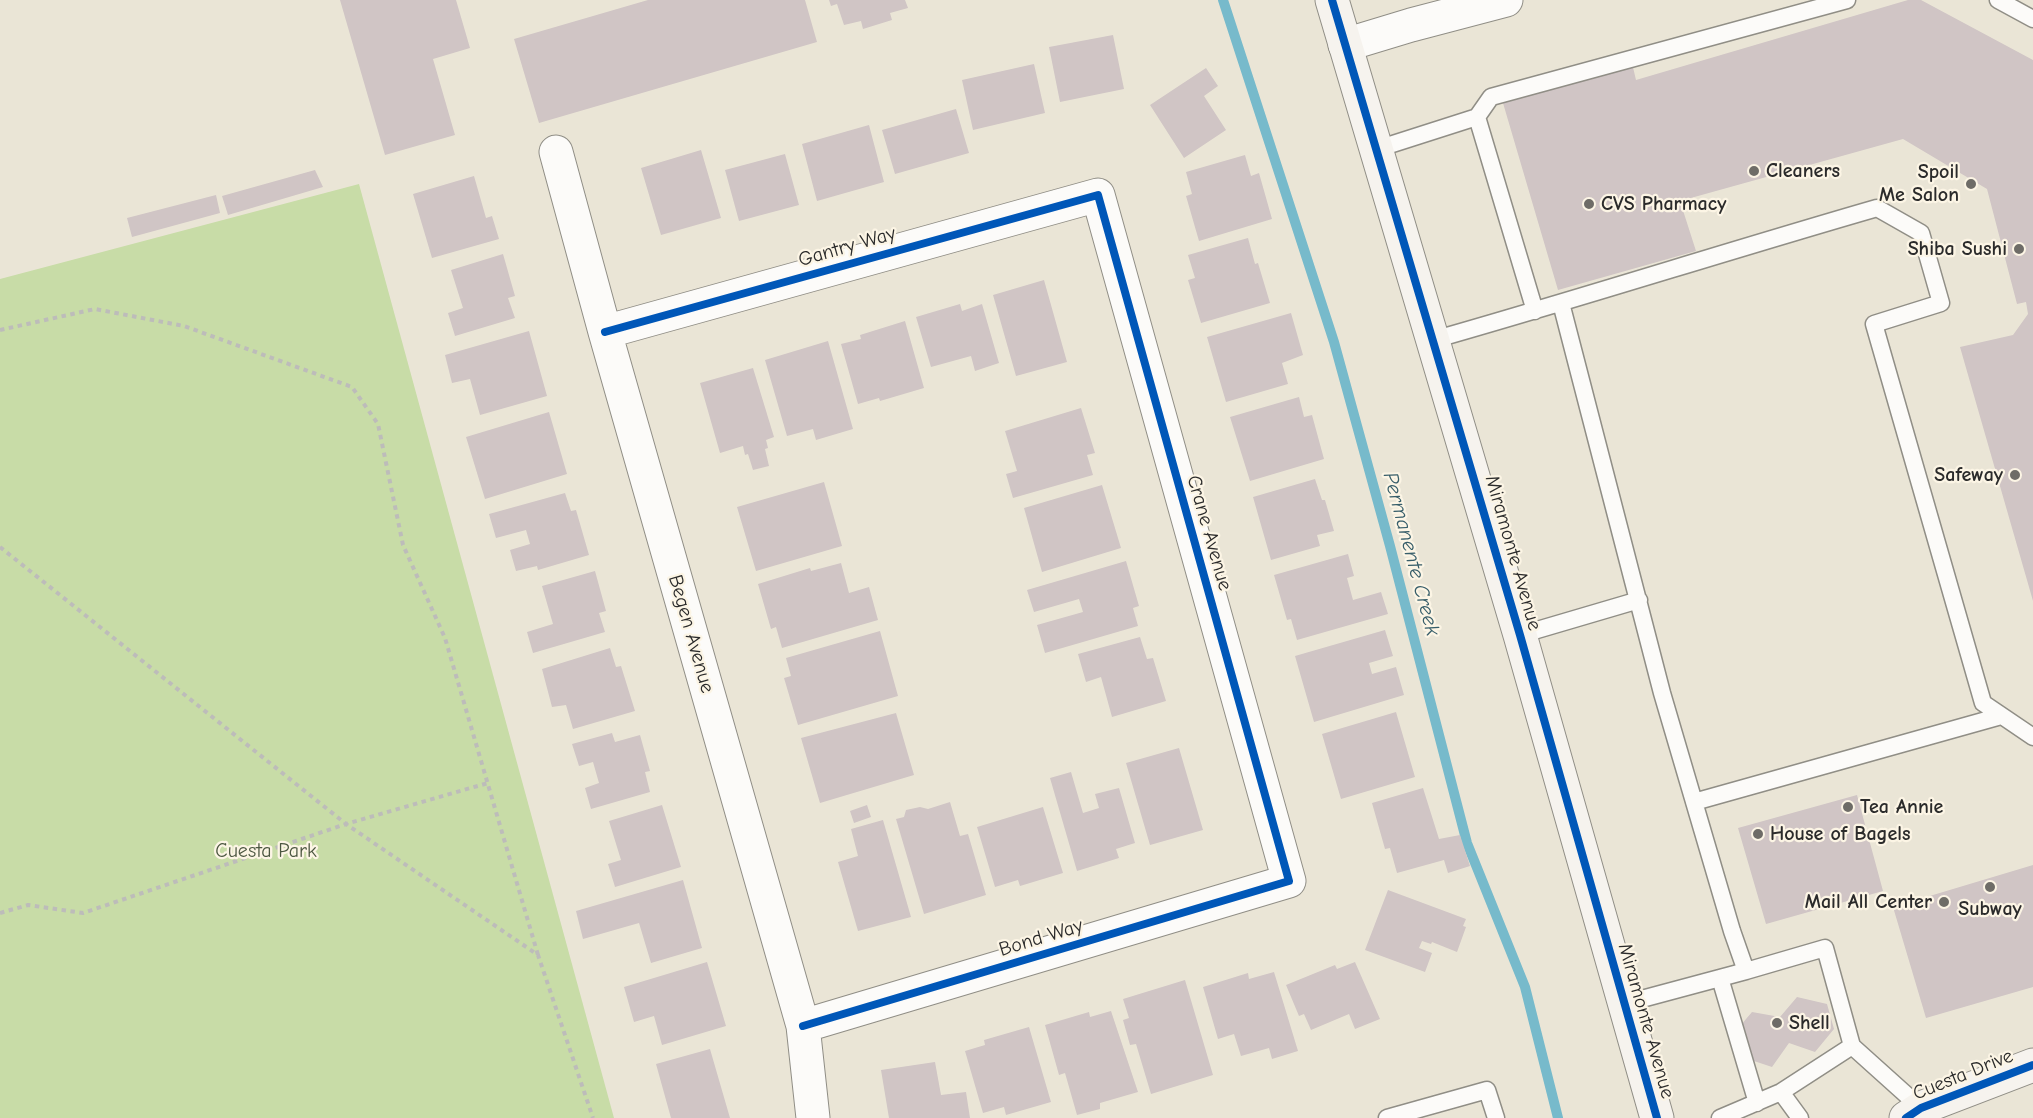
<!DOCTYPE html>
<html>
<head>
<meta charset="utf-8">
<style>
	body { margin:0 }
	canvas { display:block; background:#eae5d6 }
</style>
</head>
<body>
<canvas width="2033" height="1118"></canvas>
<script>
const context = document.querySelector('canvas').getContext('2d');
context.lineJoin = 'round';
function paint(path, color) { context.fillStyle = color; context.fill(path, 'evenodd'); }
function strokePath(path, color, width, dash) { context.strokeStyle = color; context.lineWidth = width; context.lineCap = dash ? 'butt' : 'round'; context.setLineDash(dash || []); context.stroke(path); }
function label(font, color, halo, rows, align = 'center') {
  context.font = font + ' "Comic Neue",sans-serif'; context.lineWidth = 4.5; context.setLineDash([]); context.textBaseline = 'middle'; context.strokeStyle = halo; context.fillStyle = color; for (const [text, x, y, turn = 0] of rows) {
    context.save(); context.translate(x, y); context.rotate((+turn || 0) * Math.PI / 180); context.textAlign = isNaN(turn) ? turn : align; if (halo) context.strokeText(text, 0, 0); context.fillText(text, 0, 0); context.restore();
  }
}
const green = new Path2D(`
	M359,184L614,1118H0V279Z`);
const stream = new Path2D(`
	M1223,0L1334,342L1390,546L1467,843L1525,987L1558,1118`);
const building = new Path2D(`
	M340,0H456L470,48L433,59L455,135L385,155Z
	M648,0H805L817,42L539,123L514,39Z
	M829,0H905L908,8L890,13L892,20L863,29L861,21L844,25L837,4L831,6Z
	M1908,0H1921L2033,60V601L1960,347L2013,335L2028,314L2026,302L2017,304L1987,189L1903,139L1680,201L1696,251L1558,290L1503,103L1632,63L1636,80Z
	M1113,35L1124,89L1060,102L1049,47Z
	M1034,64L1045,113L973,130L962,80Z
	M1206,68L1218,86L1204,96L1226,130L1184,158L1150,105Z
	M956,109L969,153L895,174L882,130Z
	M869,125L884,182L817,201L802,144Z
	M701,150L721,218L661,235L641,168Z
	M785,154L799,205L739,221L725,170Z
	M1245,155L1251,176L1259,173L1272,219L1199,241L1186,196L1192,194L1186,172Z
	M315,170L323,187L228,215L222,196Z
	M474,176L486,218L492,216L499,239L432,258L413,194Z
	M216,195L220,213L132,237L127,218Z
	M1248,238L1255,264L1258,263L1270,303L1201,323L1188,280L1195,278L1188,255Z
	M503,254L515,296L508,298L515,318L455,336L448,313L463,308L451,270Z
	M1044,280L1067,362L1016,376L993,295Z
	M960,304L962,311L982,304L999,363L975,371L971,356L931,367L916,317Z
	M1291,313L1303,355L1282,363L1288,384L1226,402L1207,337Z
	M905,321L924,388L880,401L879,398L858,404L841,344L861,339L860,335Z
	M529,331L547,396L480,415L470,379L452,383L445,355Z
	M828,341L853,429L816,440L813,429L787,436L765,360Z
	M753,368L774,437L766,440L768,448L765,449L769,466L753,470L748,454L745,455L743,446L720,453L700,383Z
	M1299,397L1304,417L1312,415L1324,459L1250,481L1230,417Z
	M1081,408L1095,453L1087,455L1093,475L1013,498L1006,474L1017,471L1005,431Z
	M549,412L567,474L485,499L466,437Z
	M1315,479L1322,500H1325L1334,531L1317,535L1320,546L1271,560L1253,497Z
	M824,482L842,546L756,571L737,507Z
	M1102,485L1121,548L1042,572L1024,508Z
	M565,493L571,511L576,510L589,555L538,570L537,566L516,571L510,550L530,544L526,530L496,538L489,514Z
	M1348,554L1354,576L1347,578L1353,600L1381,592L1388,614L1297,640L1291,619L1287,620L1274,575Z
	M1126,561L1139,606L1133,608L1138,626L1045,653L1037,625L1083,612L1079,599L1034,612L1027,590Z
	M841,563L849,593L869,587L878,620L782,648L776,627L771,629L758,584L810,568L811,571Z
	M595,571L606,611L599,613L605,632L533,653L527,632L553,624L542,586Z
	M1385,630L1393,656L1369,663L1372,674L1396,667L1404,695L1314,722L1295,656Z
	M880,631L898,696L798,725L784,678L791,676L786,658Z
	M1140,637L1147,659L1153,658L1166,701L1112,717L1101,677L1086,682L1078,654Z
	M610,648L616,667L621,666L635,711L573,729L566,705L552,707L542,669Z
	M1396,712L1415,777L1341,799L1322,734Z
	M896,713L914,775L820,803L801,738Z
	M612,733L615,742L640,735L650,771L645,772L650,792L591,809L585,788L599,783L593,762L579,766L572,744Z
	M1179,748L1203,830L1150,845L1126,763Z
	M1071,772L1083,813L1099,808L1095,794L1119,788L1135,843L1116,849L1119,858L1077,871L1050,778Z
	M1423,788L1439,839L1460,835L1470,866L1448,873L1444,860L1397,873L1390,848L1385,849L1372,803Z
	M1857,795L1883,891L1766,924L1738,828Z
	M950,802L960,836L968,834L986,895L924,914L896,819L904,817L906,810L920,807L928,809Z
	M662,805L681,867L615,887L608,864L621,860L609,821Z
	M867,805L871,817L854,823L850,811Z
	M1043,807L1063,873L1020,886L1018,880L995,887L977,827Z
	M883,820L911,917L858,931L838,862L858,856L851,829Z
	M2033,865V987L1926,1018L1893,907Z
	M683,880L702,948L651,963L639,923L583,939L576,911Z
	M1388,890L1466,919L1463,926L1466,927L1457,952L1432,942L1431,944L1422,941L1419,948L1432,953L1425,972L1365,950Z
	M707,962L726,1026L662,1045L654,1016L634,1022L624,987Z
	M1355,962L1380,1019L1355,1029L1349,1014L1311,1030L1304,1014L1299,1016L1286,985L1335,965L1337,969Z
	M1274,972L1298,1051L1272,1059L1269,1048L1241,1056L1234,1034L1218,1039L1203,987L1248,973L1249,979Z
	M1185,980L1213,1075L1151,1094L1136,1044L1130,1045L1123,1020L1129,1018L1123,999Z
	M1797,997L1827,1004L1834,1029L1815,1052L1789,1043L1772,1067L1742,1057L1734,1033L1752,1012L1780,1017Z
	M1111,1011L1138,1092L1100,1103V1109L1077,1115L1065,1073L1059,1075L1045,1025L1089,1012L1090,1017Z
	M1029,1027L1051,1102L1006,1115L1004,1107L983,1113L965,1051L985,1045L984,1040Z
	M710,1049L730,1118H671L656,1064Z
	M935,1062L941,1095L966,1092L970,1118H889L881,1070Z`);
const path = new Path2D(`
	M0,330L95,309L184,326L352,387L378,424L403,545L445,638L538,955
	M0,547L346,824L538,955L593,1118
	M0,913L28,905L83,913L346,824L488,783`);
const lane = new Path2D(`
	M1998,0L2033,19
	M1477,117L1491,97L1847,0
	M1377,149L1477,117L1535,311
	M1561,303L1662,693L1732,931L1746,971L1623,1004
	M1433,340C1581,298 1728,251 1877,208L1921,233L1941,303L1874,324L1983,703L2033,737
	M1520,635L1639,600
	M1694,802L2001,716
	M1746,971L1825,948L1852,1046
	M1720,978L1757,1103
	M1781,1092L1800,1118
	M1387,1118L1487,1090L1496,1118
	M1720,1118L1781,1092L1852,1046L1921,1108`);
const street = new Path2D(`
	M1345,45L1411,25L1506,0
	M556,152L605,332L803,1026L813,1118
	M605,332L1098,195L1289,881L803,1026`);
const secondary = new Path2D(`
	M1332,0L1520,635L1657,1118
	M1906,1118L1921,1108L2033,1065`);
const cycleway = new Path2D(`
	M1332,0L1520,635L1657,1118
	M605,332L1098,195L1289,881L803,1026
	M1906,1118L1921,1108L2033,1065`);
const markers = [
	[1754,171,6,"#6e6c67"],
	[1971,184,6,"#6e6c67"],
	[1589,204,6,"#6e6c67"],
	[2019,249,6,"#6e6c67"],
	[2015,475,6,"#6e6c67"],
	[1848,807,6,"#6e6c67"],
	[1758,834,6,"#6e6c67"],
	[1990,887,6,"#6e6c67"],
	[1944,902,6,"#6e6c67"],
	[1777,1023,6,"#6e6c67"]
];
const poiNames = [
	["Cleaners",1766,171],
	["Spoil",1959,172,"right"],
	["Me Salon",1959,195,"right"],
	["CVS Pharmacy",1601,204],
	["Shiba Sushi",2007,249,"right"],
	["Safeway",2003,475,"right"],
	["Tea Annie",1860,807],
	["House of Bagels",1770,834],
	["Mail All Center",1932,902,"right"],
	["Subway",1990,909,"center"],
	["Shell",1789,1023]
];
const streetNames = [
	["Gantry Way",847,247,-16],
	["Crane Avenue",1209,533,74],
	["Miramonte Avenue",1513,553,74],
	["Begen Avenue",691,634,74],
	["Bond Way",1041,938,-17],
	["Miramonte Avenue",1646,1021,74],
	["Cuesta Drive",1963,1075,-22]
];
const parkNames = [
	["Cuesta Park",266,851]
];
const waterNames = [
	["Permanente Creek",1411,554,75]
];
paint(green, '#c8dca7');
strokePath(stream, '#77bacb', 10);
paint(building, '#d0c5c5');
strokePath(lane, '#908e86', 19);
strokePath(street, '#908e86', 35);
strokePath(secondary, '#908e86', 35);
strokePath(path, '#bdbcba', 4, [4.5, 4.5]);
strokePath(lane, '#fcfbf9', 16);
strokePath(street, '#fcfbf9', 33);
strokePath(secondary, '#f6f3ee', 33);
strokePath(cycleway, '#0057b8', 8);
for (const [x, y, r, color] of markers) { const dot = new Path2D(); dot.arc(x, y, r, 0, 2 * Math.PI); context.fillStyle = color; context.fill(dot); strokePath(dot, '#fcf5e5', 2); }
label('bold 20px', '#2b2b2b', '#fcf5e5', poiNames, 'left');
label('20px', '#2b2b2b', '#fcf5e5', streetNames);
label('20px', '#4b5640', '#fcf5e5', parkNames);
label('italic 21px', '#365d69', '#fcf5e5', waterNames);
</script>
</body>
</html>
